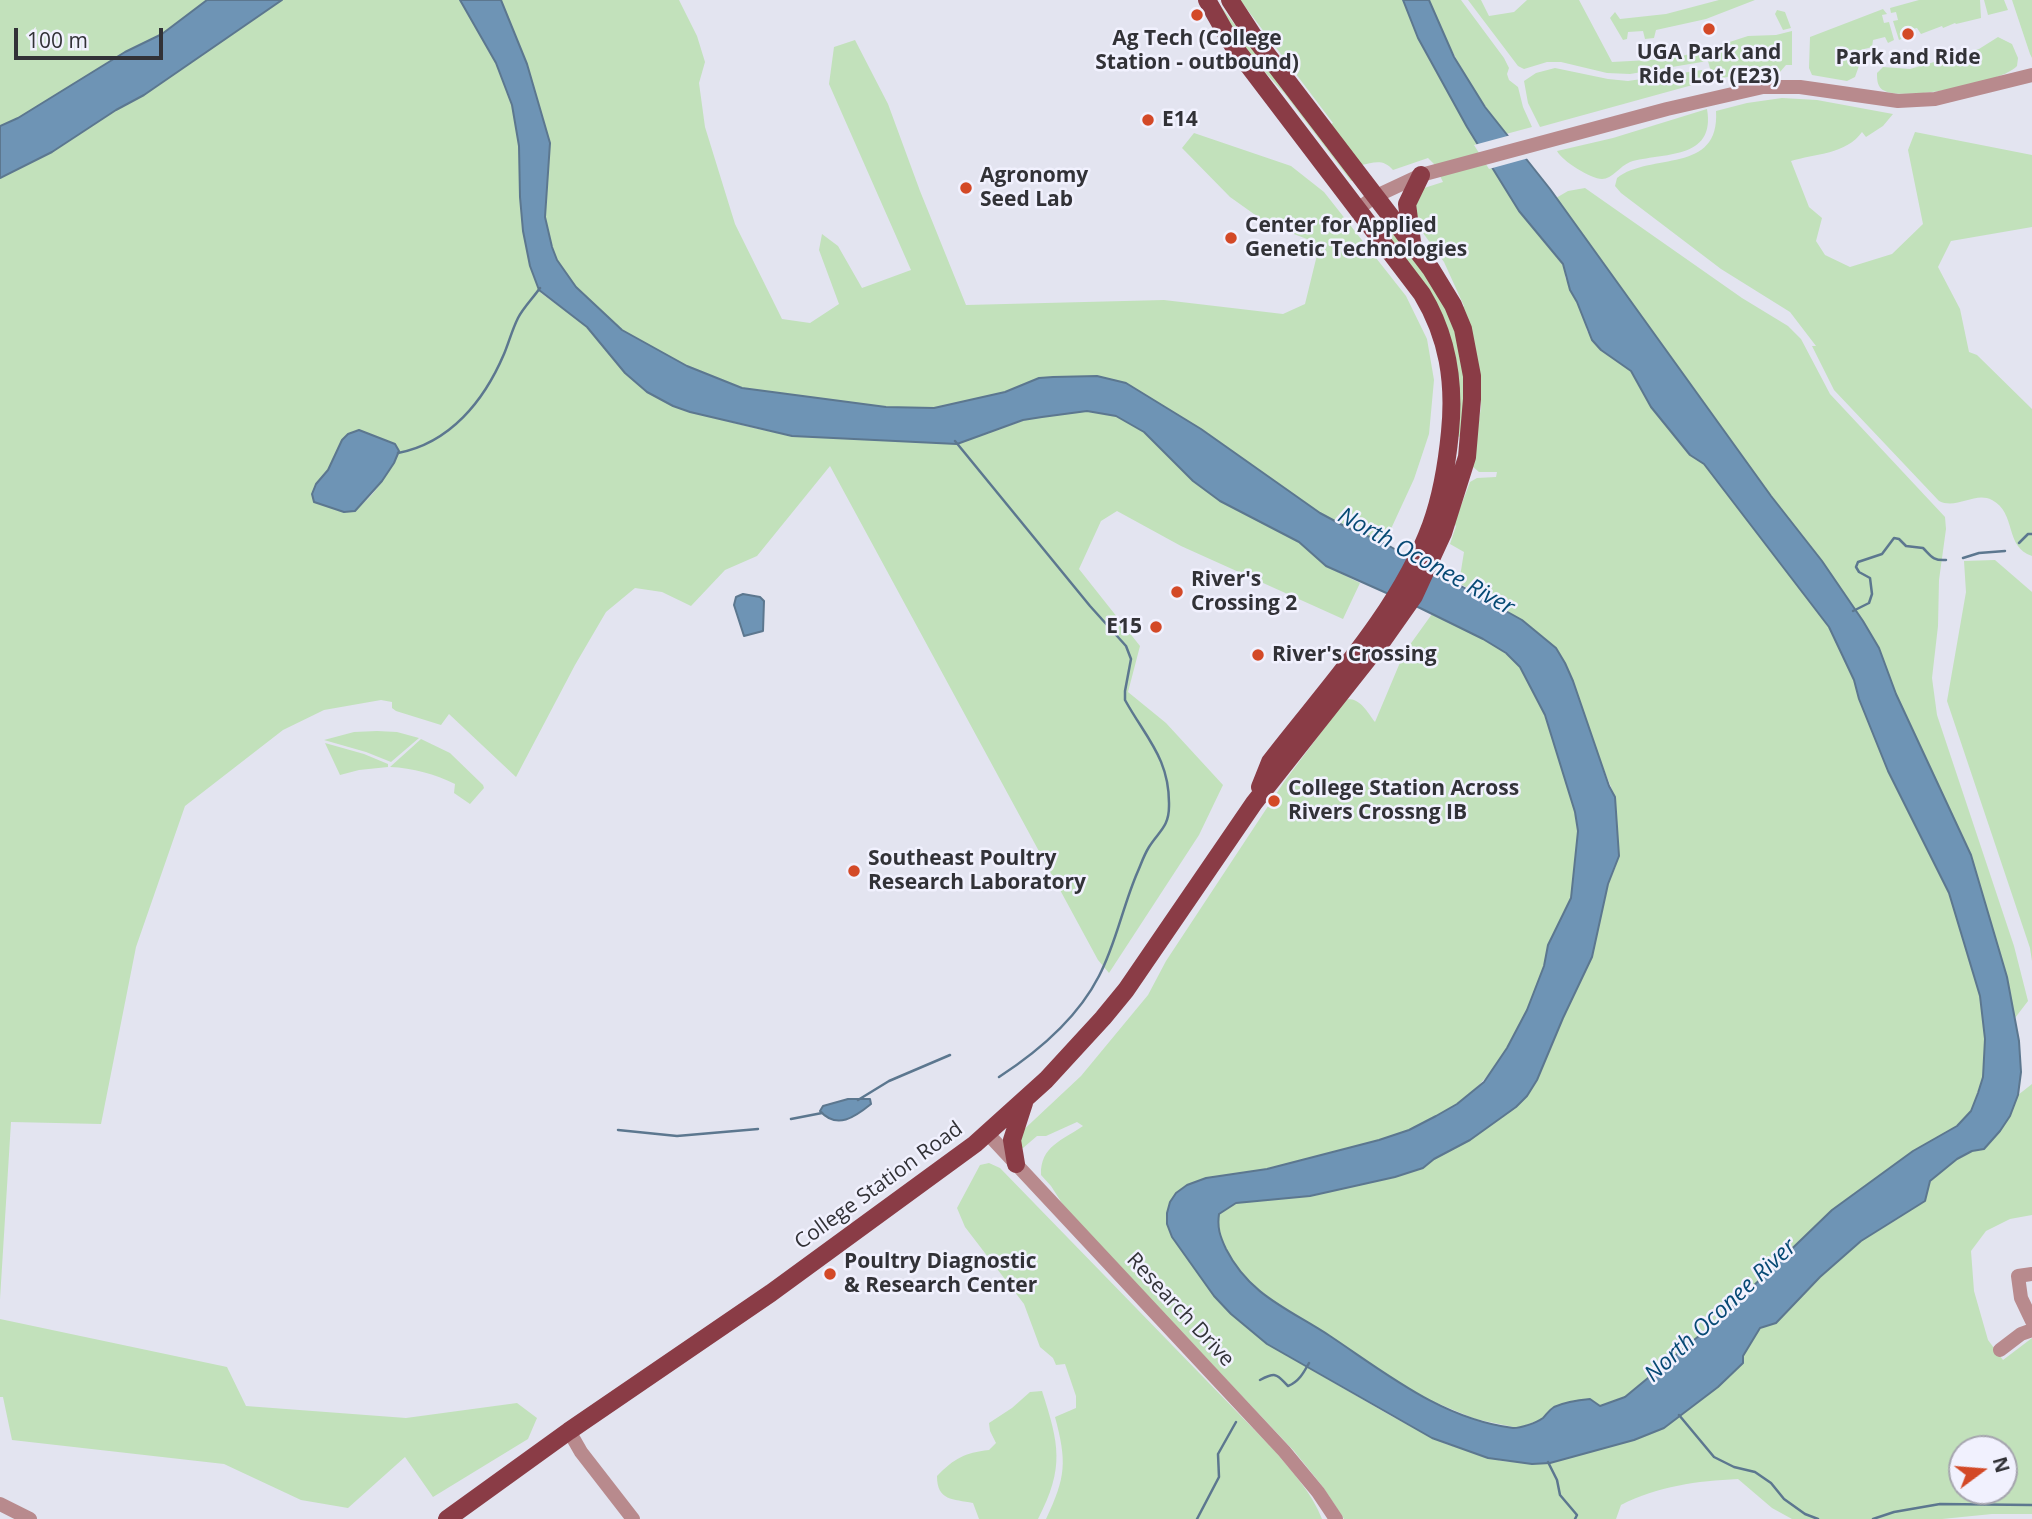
<!DOCTYPE html>
<html>
<head>
<meta charset="utf-8">
<style>
	body { margin:0 }
	#map { position:relative; width:2032px; height:1519px; overflow:hidden; background:#e3e4f0; font-family:"Open Sans",sans-serif }
	canvas { display:block }
	.north { position:absolute; left:1948px; top:1435px; width:70px; height:70px; box-sizing:border-box; background:#f1f1fe; border:2px solid #a5a5ae; border-radius:50%; rotate:74deg; font-size:19px; font-weight:700; line-height:28px; text-align:center; color:#323237 }
	.north::after { content:''; display:block; margin:auto; width:24px; height:32px; background:#d34927; clip-path:polygon(50% 0,100% 100%,50% 72%,0 100%) }
	.scale { position:absolute; left:14px; top:28px; width:149px; height:32px; box-sizing:border-box; border:4px solid #323237; border-top:0; padding-left:9px; font-size:21px; line-height:24px; white-space:nowrap; color:#323237; -webkit-text-stroke:5px #f1f1fe; paint-order:stroke }
</style>
</head>
<body>
<div id="map">
<canvas width="2032" height="1519"></canvas>
<div class="north">N</div>
<div class="scale">100 m</div>
</div>
<script>
const context = document.querySelector('canvas').getContext('2d');
context.lineJoin = 'round';
function paint(path, color) { context.fillStyle = color; context.fill(path, 'evenodd'); }
function strokePath(path, color, width, dash) { context.strokeStyle = color; context.lineWidth = width; context.lineCap = dash ? 'butt' : 'round'; context.setLineDash(dash || []); context.stroke(path); }
function label(font, color, halo, rows, align = 'center') {
  context.font = font + ' "Open Sans",sans-serif'; context.lineWidth = 5; context.setLineDash([]); context.textBaseline = 'middle'; context.strokeStyle = halo; context.fillStyle = color; for (const [text, x, y, turn = 0] of rows) {
    context.save(); context.translate(x, y); context.rotate((+turn || 0) * Math.PI / 180); context.textAlign = isNaN(turn) ? turn : align; if (halo) context.strokeText(text, 0, 0); context.fillText(text, 0, 0); context.restore();
  }
}
const green = new Path2D(`
	M0,0H207L162,34L125,52L18,118L0,126Z
	M282,0H460L496,63L512,105L519,146L520,197L541,293L588,327L625,373L647,392L673,406L690,412L754,428L792,436L957,444L1028,419L1087,411L1116,416L1144,432L1193,481L1220,501L1299,542L1326,566L1360,583L1343,619L1181,546L1117,511L1101,521L1079,569L1140,646L1128,692L1166,723L1223,785L1199,835L1109,973L1098,960L830,466L757,556L725,570L691,606L662,592L635,588L606,612L575,665L516,777L449,714L441,725L396,711L392,708V702L381,700L324,710L283,730L185,806L136,947L101,1124L11,1122L0,1299V178L52,152L116,110L144,95ZM348,434L394,463C380,483 364,517 335,510L316,484L328,470Z
	M501,0H679L697,36L705,62L699,83L705,127L735,224L782,319L810,323L839,304L819,250L822,234L838,246L862,288L911,270L829,84L834,47L855,40L888,104L920,191L966,305L1164,300L1283,314L1305,304L1317,255L1312,241L1268,224L1230,197L1182,148L1194,133L1291,166L1324,192L1406,296L1427,339L1434,380L1429,434L1414,479L1384,544L1320,513L1201,429L1126,383L1097,376L1053,377L1039,378L1005,392L934,408L886,407L742,388L687,366L622,330L576,287L557,260L552,247L545,217L543,120L527,64Z
	M1216,0L1354,180L1351,181L1284,93L1244,49Z
	M1240,0H1403L1418,38L1467,127L1519,211L1562,264L1566,270L1565,277L1584,316L1587,331L1601,350L1631,371L1651,407L1690,455L1704,464L1829,627L1854,680L1859,699L1888,771L1949,893L1980,996L1985,1039L1983,1077L1971,1111L1957,1126L1913,1151L1832,1210L1717,1321L1625,1397L1600,1406L1581,1400L1568,1402L1551,1408L1542,1419L1518,1428L1475,1419L1420,1396L1382,1373L1324,1332L1276,1305L1241,1274L1232,1260L1219,1235V1214L1236,1203L1310,1196L1395,1177L1423,1168L1434,1159L1470,1140L1527,1096L1592,957L1608,884L1616,866L1615,797L1592,740L1573,681L1509,612L1459,583L1464,552L1450,544L1456,526L1454,524L1470,482L1477,478L1496,477L1497,472H1479L1472,466L1481,407L1480,382L1462,308L1464,306L1444,262L1418,226L1415,205H1417L1415,203L1421,189L1443,182L1434,164L1428,158L1393,170C1383,158 1373,163 1361,165L1331,124L1333,123Z
	M1429,0H1461L1504,58L1509,68L1507,74L1509,80L1518,87L1523,107L1532,127L1506,134C1473,92 1448,49 1429,0Z
	M1468,0H1481L1489,16L1514,12L1527,0H1579L1612,62L1668,59L1699,52L1748,36L1776,35L1792,31V65H1786L1780,72L1746,73L1713,80L1708,61L1630,74L1607,73L1561,62H1547L1524,69L1518,66Z
	M1719,0H1755L1706,19L1656,30L1654,38L1645,39L1643,31L1628,32L1627,39L1623,40L1610,18L1615,12L1620,19L1666,14Z
	M1919,0H1980L1981,18L1956,24L1955,23L1943,28L1942,26L1921,34L1917,28L1904,31L1905,37L1899,40L1893,21L1898,20L1896,12L1891,13L1890,8Z
	M1984,0H2004L2008,10L1988,15Z
	M2012,0H2032V58L2030,54Z
	M1883,9L1887,14L1882,15L1884,23L1889,22L1894,40L1888,43L1885,37L1873,40L1872,47L1857,51L1860,63L1855,77L1847,81L1812,75L1809,68L1810,37Z
	M1777,10L1785,12L1791,28L1783,30L1775,14Z
	M1998,37L2012,44L2018,58L2017,66C2002,83 1906,101 1885,91C1877,88 1877,80 1877,73L1883,67L1910,69L1979,49Z
	M1555,68L1608,79L1628,81L1702,70L1707,81L1540,127L1528,103L1524,81L1536,73Z
	M1782,98L1817,100L1893,114L1883,126L1866,137L1862,132C1847,154 1814,154 1791,161L1809,207L1822,218L1816,241L1825,255L1850,267L1892,254L1923,224L1908,150L1915,132L2032,155V227L1951,241L1938,267L1960,309L1969,352L1977,355L2032,409V556C2004,547 2017,513 1992,500C1975,491 1957,510 1939,501L1834,390L1812,346H1816L1790,312L1721,269L1621,193L1615,186L1617,178C1650,152 1720,175 1716,111L1747,103Z
	M1707,109C1716,161 1662,152 1630,162C1620,166 1612,179 1602,179C1591,179 1562,161 1557,151L1613,138Z
	M1585,188L1742,298L1788,326L1801,339L1830,394L1945,517L1946,529L1939,580L1938,626L1932,678L1937,715L2014,946L2028,1001L2015,1018L2007,977L1971,856L1896,694L1879,648L1822,561L1771,496L1556,198L1568,191Z
	M1382,218C1425,271 1456,306 1466,377C1468,396 1464,418 1462,437L1455,436L1457,381L1378,225V220Z
	M1995,560L2032,592V961L2030,948L1947,701L1966,592L1964,561Z
	M1432,614C1461,628 1496,641 1518,665C1540,689 1575,795 1577,828C1579,850 1576,876 1571,897C1566,914 1554,928 1548,945C1546,951 1546,959 1544,966C1530,1016 1501,1072 1458,1103C1416,1134 1361,1147 1310,1158C1293,1161 1276,1167 1259,1171C1235,1175 1209,1176 1187,1185L1172,1237L1214,1296L1231,1314L1267,1344L1393,1417L1446,1444L1502,1461L1544,1464L1743,1356L1760,1328L1776,1323L1820,1277L1861,1241L1899,1218L1926,1194L1930,1181L1945,1167L1972,1151L1984,1149L2010,1116L2018,1095L2032,1084V1215L2010,1219L1986,1231L1971,1251L1974,1291L1988,1340L2003,1360L2032,1338V1514H1992L1942,1519H1792L1772,1508L1738,1479C1697,1481 1658,1486 1621,1505L1616,1519H1344L1323,1487L1294,1451L1067,1211L1051,1186L1041,1175C1040,1146 1063,1140 1083,1126L1077,1122L1046,1136H1037L1023,1148L1018,1149V1135L1081,1076L1148,995L1166,961L1284,782L1346,699C1361,698 1367,712 1375,722L1404,653ZM1962,1449H2004V1491H1962Z
	M377,731L397,732L419,738L391,762L366,752L324,740L354,732Z
	M421,739L450,753L483,785L484,788L470,804L454,793L455,784C435,774 413,768 390,767Z
	M325,743L364,754L388,764V767L359,770L340,775Z
	M989,1163L1000,1168L1275,1451C1293,1473 1312,1493 1322,1519H1046C1066,1477 1067,1462 1055,1417L1076,1408V1396L1065,1364L1056,1365L1053,1358L1040,1347L1024,1304L965,1227L957,1208L980,1165Z
	M0,1319L227,1367L246,1406L406,1418L517,1403L537,1418L528,1439L433,1497L405,1457L348,1508L301,1500L224,1464L12,1440L3,1397H0Z
	M1042,1391C1059,1444 1065,1467 1038,1519H979L973,1503C953,1499 937,1501 937,1476C955,1458 964,1453 989,1450L996,1443L990,1431L989,1423L1012,1408L1030,1392Z`);
const water = new Path2D(`
	M207,0H282L144,95L116,110L52,152L0,178V126L18,118L125,52L162,34Z
	M460,0H501L527,64L550,143L545,217L552,247L557,260L576,287L622,330L687,366L742,388L886,407L934,408L1005,392L1039,378L1053,377L1097,376L1126,383L1201,429L1320,513L1346,527L1382,542L1522,620L1556,648L1565,663L1573,681L1609,786L1615,797L1619,856L1608,884L1592,957L1563,1018L1537,1080L1527,1096L1516,1107L1470,1140L1434,1159L1423,1168L1395,1177L1310,1196L1236,1203L1219,1214C1217,1228 1220,1236 1226,1249C1250,1296 1289,1309 1330,1336C1387,1374 1442,1419 1513,1428C1521,1428 1536,1423 1543,1418C1547,1414 1549,1410 1554,1407C1565,1402 1578,1400 1590,1399L1600,1406L1625,1397L1717,1321L1832,1210L1913,1151L1957,1126L1971,1111L1978,1093L1983,1077L1985,1039L1980,996L1949,893L1888,771L1859,699L1854,680L1829,627L1704,464L1690,455L1651,407L1631,371L1601,350L1592,340L1577,302L1570,290L1563,264L1519,211L1467,127L1418,38L1403,0H1429L1454,57L1485,107L1550,189L1771,496L1822,561L1863,621L1879,648L1896,694L1971,855L2007,977L2019,1041L2021,1072L2018,1095L2010,1116L2000,1131L1984,1149L1972,1151L1957,1159L1930,1181L1925,1201L1861,1241L1820,1277L1776,1323L1760,1328L1743,1356V1363L1718,1387L1664,1428L1634,1440L1550,1463L1532,1464L1488,1458L1432,1438L1267,1344L1231,1314L1214,1296L1172,1237L1167,1224V1213L1170,1202L1176,1193L1187,1185L1206,1178L1267,1169L1379,1140L1409,1130L1436,1116L1457,1104L1484,1082L1507,1048L1527,1010L1544,966L1548,945L1571,898L1578,831L1575,812L1545,715L1520,667L1506,653L1483,639L1420,608L1326,566L1299,542L1220,501L1193,481L1144,432L1116,416L1087,411L1042,417L1023,420L957,444L792,436L690,412L673,406L647,392L625,373L587,327L539,290L530,266L523,231L520,197L519,146L512,105L496,63Z
	M359,430L395,444L399,451L394,463L382,481L355,511L344,512L314,502L312,494L316,484L328,470L342,440L348,434Z
	M743,594L760,597L764,601L763,631L744,636L734,605L736,597Z
	M848,1099H870L871,1104C855,1117 837,1130 820,1111L823,1106Z`);
const pier = new Path2D(`
	M1511,135L1529,158L1489,169L1474,145Z`);
const stream = new Path2D(`
	M955,441L1090,606L1126,646L1131,659L1125,691V700C1146,738 1170,759 1169,806C1169,827 1159,831 1149,847C1144,855 1141,864 1138,871C1123,905 1116,944 1099,976C1077,1019 1039,1051 999,1077
	M398,453C450,443 484,401 504,354C509,342 512,330 518,318C523,308 533,298 540,288
	M2019,543L2028,534H2032
	M1963,558L1979,553L2005,551
	M1853,611L1869,603L1872,594L1870,578L1859,572L1856,567L1858,562L1882,554L1894,538L1899,539L1906,546L1923,548C1931,556 1933,561 1946,560
	M858,1100L889,1081L950,1055
	M791,1119L822,1113
	M618,1130L677,1136L758,1129
	M1260,1380C1277,1371 1277,1375 1288,1386C1299,1382 1304,1372 1309,1363
	M1679,1415L1714,1457L1734,1467L1755,1472L1771,1483L1784,1499L1805,1514L1818,1519
	M1548,1462L1557,1480L1560,1495L1577,1515L1575,1519
	M1197,1519L1219,1477L1218,1454L1236,1422
	M1873,1519L1894,1512L1940,1504L2032,1505`);
const minor = new Path2D(`
	M1358,209L1374,197L1421,175L1667,109L1763,87H1800L1898,101L1935,99L2032,75
	M988,1134L1284,1451L1318,1492L1336,1519
	M2032,1274L2018,1276L2021,1298L2032,1321
	M2000,1350L2021,1334L2032,1330
	M569,1431L581,1452L633,1519
	M0,1504L30,1519`);
const major = new Path2D(`
	M1207,0L1232,44L1422,294C1448,337 1455,382 1450,432C1447,463 1442,495 1431,525C1399,612 1326,689 1270,762L1260,787
	M1412,242L1407,204L1421,175
	M1016,1164L1012,1140L1024,1103
	M447,1519L569,1431L771,1293L975,1144L1046,1080L1103,1018L1126,990L1254,803L1383,640L1414,596L1443,533L1467,457L1472,399V376L1463,329L1453,305L1431,269L1256,40L1230,0`);
const markers = [
	[1197,15,7,"#d34927"],
	[1709,29,7,"#d34927"],
	[1908,34,7,"#d34927"],
	[1148,120,7,"#d34927"],
	[966,188,7,"#d34927"],
	[1231,238,7,"#d34927"],
	[1177,592,7,"#d34927"],
	[1156,627,7,"#d34927"],
	[1258,655,7,"#d34927"],
	[1274,801,7,"#d34927"],
	[854,871,7,"#d34927"],
	[830,1274,7,"#d34927"]
];
const poiNames = [
	["Ag Tech (College",1197,39,"center"],
	["Station - outbound)",1197,63,"center"],
	["UGA Park and",1709,53,"center"],
	["Ride Lot (E23)",1709,77,"center"],
	["Park and Ride",1908,58,"center"],
	["E14",1162,120],
	["Agronomy",980,176],
	["Seed Lab",980,200],
	["Center for Applied",1245,226],
	["Genetic Technologies",1245,250],
	["River's",1191,580],
	["Crossing 2",1191,604],
	["E15",1142,627,"right"],
	["River's Crossing",1272,655],
	["College Station Across",1288,789],
	["Rivers Crossng IB",1288,813],
	["Southeast Poultry",868,859],
	["Research Laboratory",868,883],
	["Poultry Diagnostic",844,1262],
	["& Research Center",844,1286]
];
const streetNames = [
	["College Station Road",879,1186,-36],
	["Research Drive",1180,1310,47]
];
const waterNames = [
	["North Oconee River",1426,562,29],
	["North Oconee River",1721,1311,-43]
];
paint(green, '#c2e1bb');
paint(water, '#6e94b5');
strokePath(water, '#5c778f', 2);
paint(pier, '#e3e4f0');
strokePath(stream, '#5c778f', 2.5);
strokePath(minor, '#b88a8d', 14);
strokePath(major, '#8a3c46', 18);
for (const [x, y, r, color] of markers) { const dot = new Path2D(); dot.arc(x, y, r, 0, 2 * Math.PI); context.fillStyle = color; context.fill(dot); strokePath(dot, '#f1f1fe', 2.5); }
label('bold 21px', '#323237', '#f1f1fe', poiNames, 'left');
label('21px', '#323237', '#f1f1fe', streetNames);
label('italic 23px', '#064974', '#f1f1fe', waterNames);
</script>
</body>
</html>
